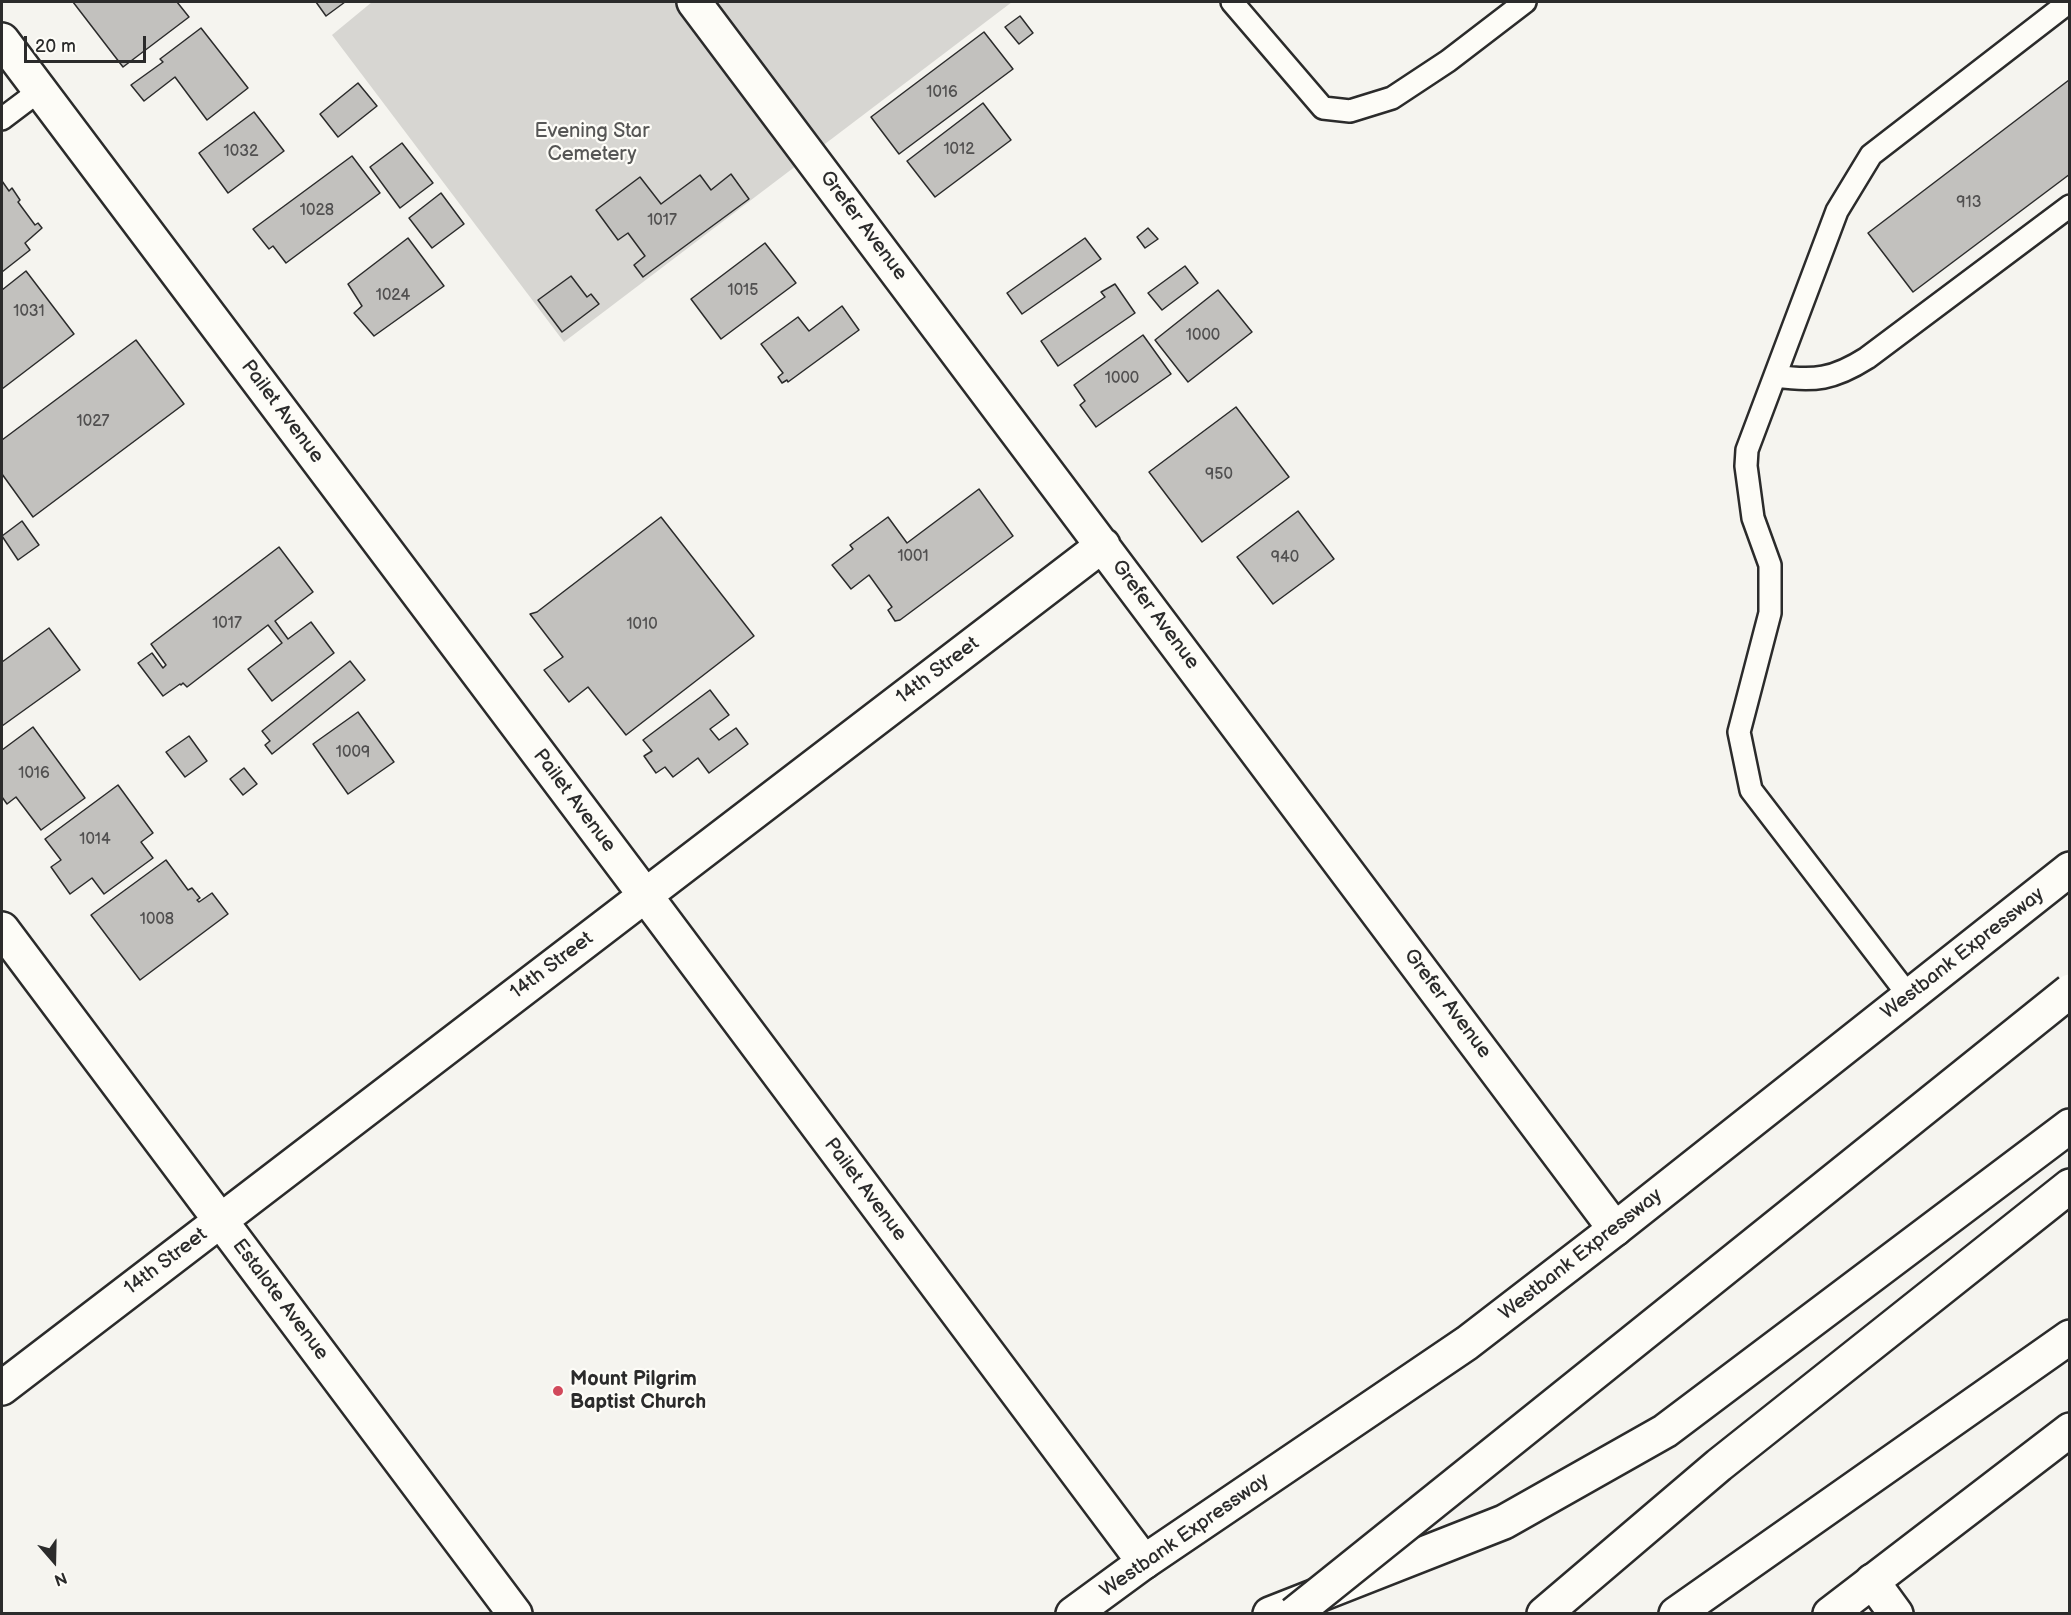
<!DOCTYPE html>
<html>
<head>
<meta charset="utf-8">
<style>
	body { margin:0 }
	#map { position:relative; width:2071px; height:1615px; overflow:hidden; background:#f5f4ef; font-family:"Balsamiq Sans",sans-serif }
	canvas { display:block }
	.frame { position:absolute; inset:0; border:3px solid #2b2b2b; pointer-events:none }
	.north { position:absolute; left:24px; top:1531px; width:60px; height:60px; -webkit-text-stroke:4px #fdfcf7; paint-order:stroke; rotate:160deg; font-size:16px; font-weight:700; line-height:24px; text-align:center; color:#2b2b2b }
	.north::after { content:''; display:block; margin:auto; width:21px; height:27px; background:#2b2b2b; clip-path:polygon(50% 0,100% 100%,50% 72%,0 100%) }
	.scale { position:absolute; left:24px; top:36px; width:122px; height:27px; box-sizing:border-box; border:3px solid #2b2b2b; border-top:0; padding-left:8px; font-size:18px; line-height:21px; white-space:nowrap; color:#2b2b2b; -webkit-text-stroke:4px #fdfcf7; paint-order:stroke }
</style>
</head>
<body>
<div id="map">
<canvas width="2071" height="1615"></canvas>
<div class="frame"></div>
<div class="north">N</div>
<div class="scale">20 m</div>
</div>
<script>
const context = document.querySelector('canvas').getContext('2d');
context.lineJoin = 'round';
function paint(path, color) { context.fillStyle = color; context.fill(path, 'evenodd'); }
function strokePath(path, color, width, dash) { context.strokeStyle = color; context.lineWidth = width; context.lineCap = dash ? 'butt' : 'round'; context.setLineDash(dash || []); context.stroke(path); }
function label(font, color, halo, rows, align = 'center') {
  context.font = font + ' "Balsamiq Sans",sans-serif'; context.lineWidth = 4.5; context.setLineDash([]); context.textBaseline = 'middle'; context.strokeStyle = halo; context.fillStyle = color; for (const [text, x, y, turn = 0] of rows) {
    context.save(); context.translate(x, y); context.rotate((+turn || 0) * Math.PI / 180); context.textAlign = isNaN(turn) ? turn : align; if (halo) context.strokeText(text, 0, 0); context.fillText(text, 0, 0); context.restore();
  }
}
const green = new Path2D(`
	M372,2H1012L564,342L332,35Z`);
const building = new Path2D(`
	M73,2H177L189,17L123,67Z
	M316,2H345L326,16Z
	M1020,16L1033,33L1019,44L1005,27Z
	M201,28L248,88L207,120L175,77L144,101L131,85L163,62L160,59Z
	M984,32L1013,69L899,154L871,117Z
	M2069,80L2070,174L1913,292L1868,233Z
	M358,83L377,106L338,137L320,114Z
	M983,103L1011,140L935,197L907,161Z
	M254,112L284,151L228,193L199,153Z
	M402,143L433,183L400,208L370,167Z
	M352,156L380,193L286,263L273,246L269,249L253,229Z
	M731,174L749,199L643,277L634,265L645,256L628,233L618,240L596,210L640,177L661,204L700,175L711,190Z
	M2,181L9,191L12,188L20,200L18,202L35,225L38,223L42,228L25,243L30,250L2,272Z
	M441,193L464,224L432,248L409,218Z
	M1148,228L1158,239L1145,248L1137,237Z
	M408,238L444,286L374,336L354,313L362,306L348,284Z
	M1085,238L1101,259L1022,314L1007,293Z
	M765,243L796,283L721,339L691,299Z
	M1185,266L1198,283L1162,310L1148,293Z
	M26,271L74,334L2,389V290Z
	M571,276L587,297L591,294L599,304L562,332L538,300Z
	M1115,284L1135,313L1058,366L1041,341L1105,297L1101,292Z
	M1218,290L1252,332L1188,382L1155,340Z
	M842,306L859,330L788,382L787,380L782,383L778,377L783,373L761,344L798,317L809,331Z
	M1143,335L1171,374L1096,427L1080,405L1085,401L1074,385Z
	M136,340L184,404L33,517L2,474V440Z
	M1236,407L1289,477L1202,542L1149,472Z
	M979,489L1013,536L900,620L895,621L888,610L892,607L869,575L851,589L832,565L853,549L850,545L888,517L907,543Z
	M1298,511L1334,559L1273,604L1237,557Z
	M661,517L754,636L626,735L588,687L569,702L544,670L563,657L530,614L537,612Z
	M22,521L39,545L18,560L2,536Z
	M279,547L313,592L275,621L288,639L311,622L334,653L272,701L248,669L282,643L268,625L187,687L183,683L181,685L180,684L163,696L138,663L152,653L163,668L166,665L151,644Z
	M49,628L80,670L2,726V662Z
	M350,661L365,680L272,754L265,745L270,741L262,731Z
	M710,690L729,715L710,729L719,740L736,728L748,744L709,773L698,758L673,777L665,767L656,773L644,756L652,751L643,740Z
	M358,712L394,762L348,794L313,744Z
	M33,727L85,798L41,830L16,797L7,804L2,797V750Z
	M189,736L207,761L185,777L166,752Z
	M244,768L257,784L243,795L230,779Z
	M118,785L153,833L141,842L153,858L104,894L92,878L70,894L51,867L61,860L45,839Z
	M166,860L188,890L192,888L200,898L197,900L199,902L212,893L228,914L140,980L91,915Z`);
const service = new Path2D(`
	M1232,2L1323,108L1350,111L1392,98L1448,61L1525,2
	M2,119L39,91
	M1776,376C1814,382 1834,379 1867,358L2070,206
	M1909,996L1751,790L1739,732L1770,613V565L1753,518L1746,466L1747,450L1837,211L1871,155L2069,2`);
const minor = new Path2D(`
	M694,2L1615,1229
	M2,40L645,895L1144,1562
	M2,929L515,1614
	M2,1388L1103,545
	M1872,1581L1896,1614`);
const tertiary = new Path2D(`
	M1073,1614L1144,1562L1467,1343L1615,1229L2070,869
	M1830,1614L2070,1430`);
const secondary = new Path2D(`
	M1270,1614L1504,1522L1665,1431L2070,1126
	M1544,1614L1719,1465L2070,1186`);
const motorway = new Path2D(`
	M1676,1614L2070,1337`);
const motorwayBridge = new Path2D(`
	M1294,1614L2070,991`);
const markers = [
	[558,1391,6,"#d1495b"]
];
const numberNames = [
	["1016",942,93],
	["1012",959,150],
	["1032",241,152],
	["913",1969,203],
	["1028",317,211],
	["1017",662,221],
	["1015",743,291],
	["1024",393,296],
	["1031",29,312],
	["1000",1203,336],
	["1000",1122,379],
	["1027",93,422],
	["950",1219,475],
	["1001",913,557],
	["940",1285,558],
	["1017",227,624],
	["1010",642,625],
	["1009",353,753],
	["1016",34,774],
	["1014",95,840],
	["1008",157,920]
];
const parkNames = [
	["Evening Star",592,132],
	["Cemetery",592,155]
];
const streetNames = [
	["Grefer Avenue",863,226,53],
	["Pailet Avenue",282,412,53],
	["Grefer Avenue",1155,615,53],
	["14th Street",938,671,-37],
	["Pailet Avenue",574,801,53],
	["Westbank Expressway",1963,954,-38],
	["14th Street",552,966,-37],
	["Grefer Avenue",1447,1004,53],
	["Pailet Avenue",865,1190,53],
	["Westbank Expressway",1581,1255,-38],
	["14th Street",166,1262,-37],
	["Estalote Avenue",280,1300,53],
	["Westbank Expressway",1185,1536,-35]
];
const poiNames = [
	["Mount Pilgrim",570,1380],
	["Baptist Church",570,1403]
];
paint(green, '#d7d6d2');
paint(building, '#c2c1be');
strokePath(building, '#2b2b2b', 1.5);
strokePath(service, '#2b2b2b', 26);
strokePath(minor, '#2b2b2b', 38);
strokePath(tertiary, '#2b2b2b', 38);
strokePath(secondary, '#2b2b2b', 38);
strokePath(motorway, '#2b2b2b', 38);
strokePath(service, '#fdfcf7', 21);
strokePath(minor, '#fdfcf7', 33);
strokePath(tertiary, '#fdfcf7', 33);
strokePath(secondary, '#fdfcf7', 33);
strokePath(motorway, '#fdfcf7', 33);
strokePath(motorwayBridge, '#2b2b2b', 38, []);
strokePath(motorwayBridge, '#fdfcf7', 33);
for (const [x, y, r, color] of markers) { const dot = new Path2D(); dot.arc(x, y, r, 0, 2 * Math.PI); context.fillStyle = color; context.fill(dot); strokePath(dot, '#fdfcf7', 2); }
label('16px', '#515050', null, numberNames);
label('20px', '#565655', '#fdfcf7', parkNames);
label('20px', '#2b2b2b', '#fdfcf7', streetNames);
label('bold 20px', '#2b2b2b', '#fdfcf7', poiNames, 'left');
</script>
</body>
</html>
